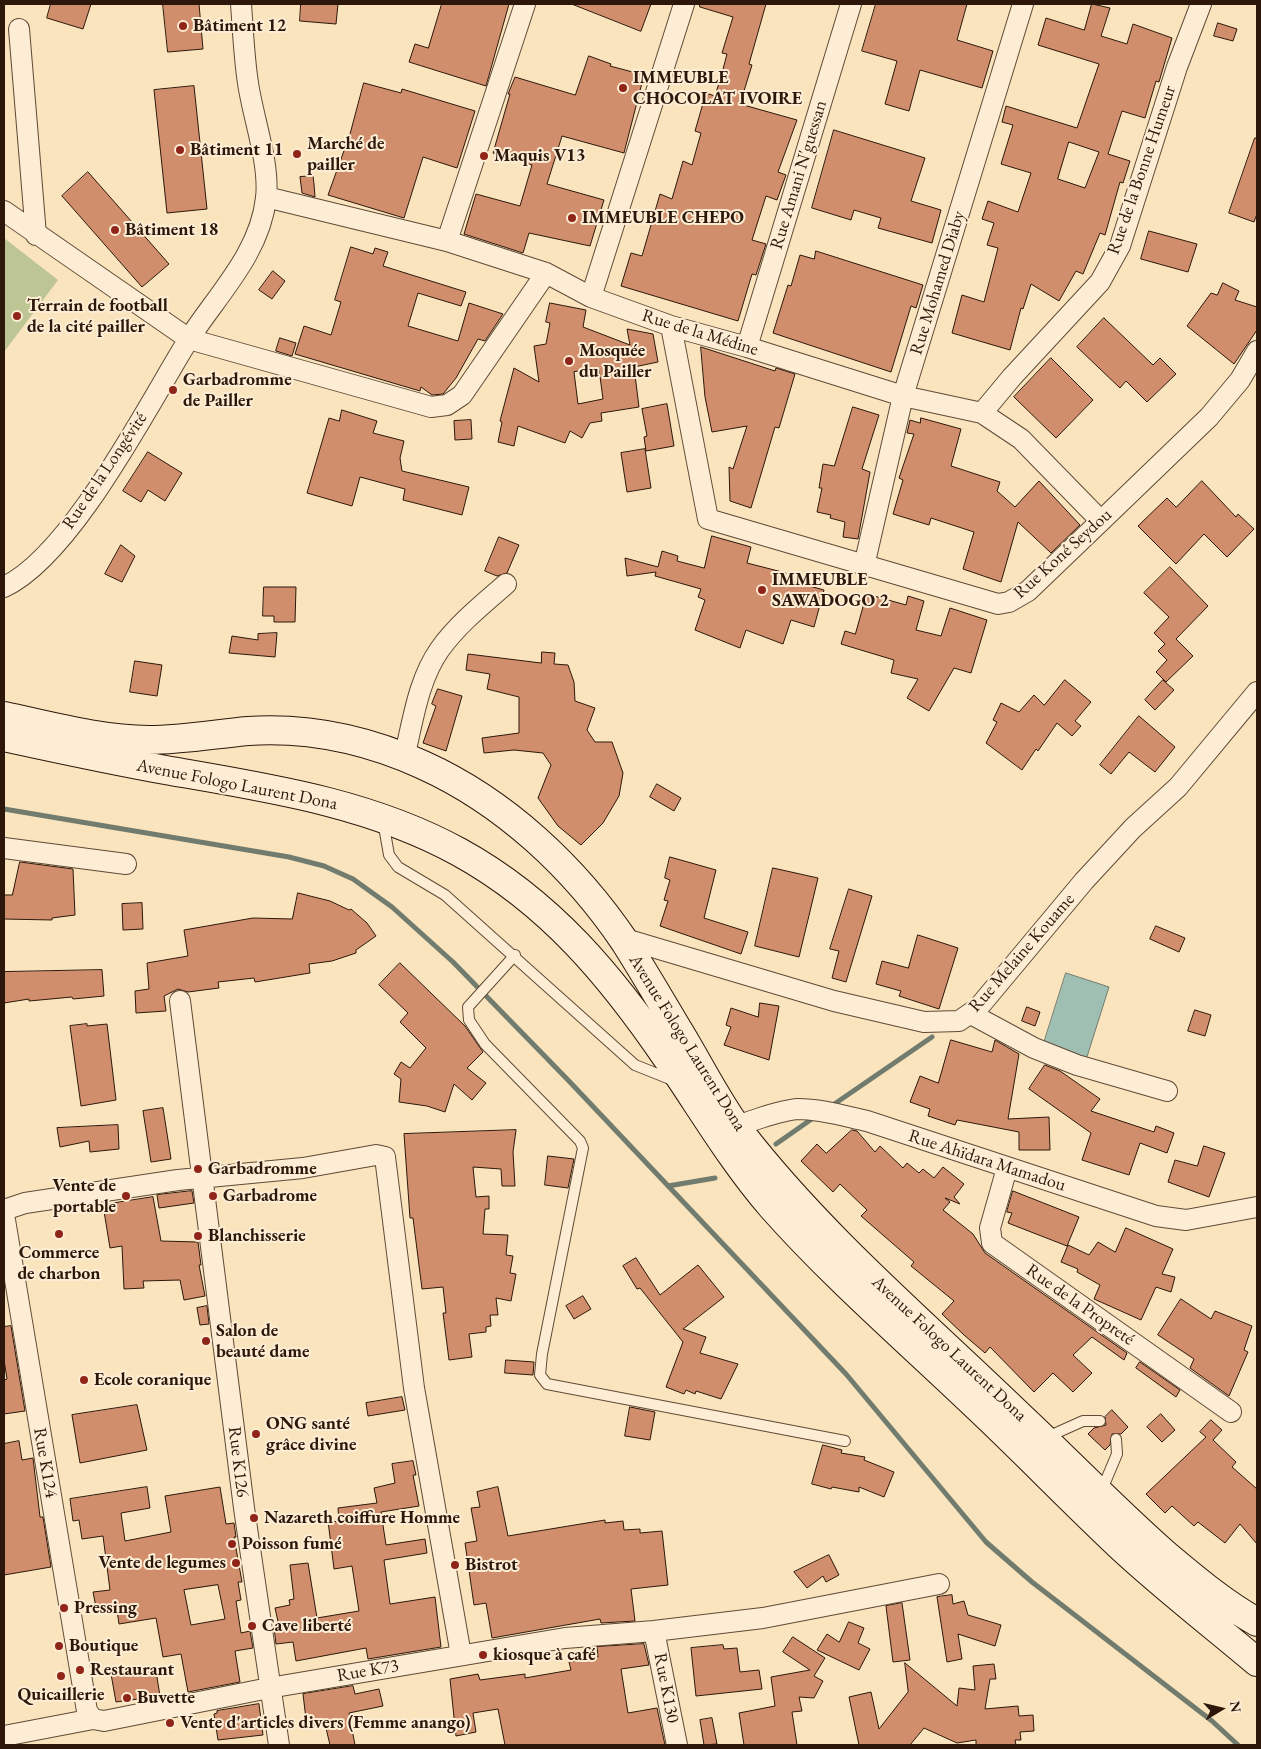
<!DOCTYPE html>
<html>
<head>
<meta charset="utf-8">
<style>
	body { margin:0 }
	#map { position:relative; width:1261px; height:1749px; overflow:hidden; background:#fae4bd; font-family:"EB Garamond",serif }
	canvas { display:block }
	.frame { position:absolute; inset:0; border:5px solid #2d170a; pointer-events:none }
	.north { position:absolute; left:1196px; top:1684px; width:50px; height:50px; -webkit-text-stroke:4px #fcedd4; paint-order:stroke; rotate:81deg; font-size:14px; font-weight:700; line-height:20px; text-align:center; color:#2d170a }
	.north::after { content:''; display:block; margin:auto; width:18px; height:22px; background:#2d170a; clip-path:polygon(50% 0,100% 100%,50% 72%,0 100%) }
</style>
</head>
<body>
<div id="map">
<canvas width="1261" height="1749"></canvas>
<div class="frame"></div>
<div class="north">N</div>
</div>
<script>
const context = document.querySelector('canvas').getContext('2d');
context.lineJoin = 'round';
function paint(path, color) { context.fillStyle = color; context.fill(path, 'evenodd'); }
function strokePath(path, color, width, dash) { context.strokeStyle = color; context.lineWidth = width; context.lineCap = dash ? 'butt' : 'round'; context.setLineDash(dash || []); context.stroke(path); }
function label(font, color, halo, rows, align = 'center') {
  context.font = font + ' "EB Garamond",serif'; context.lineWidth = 4; context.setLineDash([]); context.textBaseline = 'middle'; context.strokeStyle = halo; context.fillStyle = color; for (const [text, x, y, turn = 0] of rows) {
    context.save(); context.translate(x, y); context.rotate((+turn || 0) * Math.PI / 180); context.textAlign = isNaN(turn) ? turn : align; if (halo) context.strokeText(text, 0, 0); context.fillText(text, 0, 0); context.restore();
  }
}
const green = new Path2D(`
	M4,238L58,280L4,352Z`);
const water = new Path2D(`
	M1066,973L1109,987L1086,1060L1043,1046Z`);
const stream = new Path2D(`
	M4,809L289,857L324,866L353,879L392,907L453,962L568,1080L846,1374L986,1542L1032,1582L1212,1721L1238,1745
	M830,1107L932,1037
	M776,1144L816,1116
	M668,1186L715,1178`);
const building = new Path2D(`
	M51,4H91L83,29L47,18Z
	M163,4H199L203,49L168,52Z
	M301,4H338L336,24L300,21Z
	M442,4H509L486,86L409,62L415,44L428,48Z
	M572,4H651L641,31Z
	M700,4H766L749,64L752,65L740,104L797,120L778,172L786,175L777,200L766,196L752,240L766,244L756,275L752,274L738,321L621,286L631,253L642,256L660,194L672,199L683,161L692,165L701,133L695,131L706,93L715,96L722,73L727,54L722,53L733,17L700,7Z
	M876,4H967L957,40L993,51L982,88L920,70L909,111L885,104L897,61L862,51Z
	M1092,4L1110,8L1101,36L1127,44L1133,24L1172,38L1159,82L1156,81L1145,118L1122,111L1108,154L1130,161L1123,183L1120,182L1105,235L1100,233L1083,274L1076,271L1059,301L1031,284L1023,309L1021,308L1010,350L952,333L962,295L984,302L998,248L987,245L994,223L982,219L988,201L1018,212L1031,173L1001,164L1013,125L1002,122L1006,106L1077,128L1099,64L1038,45L1046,18L1084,30ZM1069,142L1099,152L1085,188L1058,179Z
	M1218,23L1237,29L1233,41L1214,36Z
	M589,56L611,64L610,66L644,75L624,153L562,136L547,184L604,200L590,246L529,233L523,253L464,234L476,194L520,206L532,165L493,153L510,94H508L515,77L575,95Z
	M364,83L401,93L402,89L475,111L457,168L423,157L404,218L328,195L350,134Z
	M194,86L207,209L167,213L154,90Z
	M834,130L925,158L911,201L941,210L932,243L878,228L881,218L854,210L851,220L812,208Z
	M1255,138H1257V214L1254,222L1229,213Z
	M88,172L169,264L142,287L62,196Z
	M313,176L314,184L315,197L302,193L300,177Z
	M1149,231L1197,244L1188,272L1141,259Z
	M351,247L373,254L375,248L388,252L383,266L466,292L461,306L418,293L408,326L458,341L469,303L503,314L485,341L478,339L456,378L443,394L432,395L421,387L420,391L295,354L304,326L331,335L341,302L335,300Z
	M816,251L923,285L916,308L911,306L891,372L773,333L788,285L791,286L800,255L814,259Z
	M273,271L285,281L272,299L259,290Z
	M1223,283L1239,291L1235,300L1257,307V330L1234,364L1187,326L1211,293L1217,295Z
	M550,303L586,310L583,327L630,345L627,329L653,334L658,362L634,367L639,407L601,413L602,421L590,423L582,438L570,431L565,443L518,426L514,446L498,442L502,422L500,421L514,368L539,382L534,346L546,344L550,323L546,322ZM599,369L603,399L578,404L574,372Z
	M1104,318L1153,365L1160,358L1176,374L1147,402L1126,381L1120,388L1077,347Z
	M280,338L296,343L292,356L276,351Z
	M701,347L775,371L776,368L795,374L779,428L775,427L751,508L730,501L729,467L733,469L747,426L712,432L705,397Z
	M1051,358L1093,400L1056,438L1014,397Z
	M667,404L674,446L646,451L644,437L647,436L642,409Z
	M853,407L879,415L862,469L870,472L858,539L843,537L845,522L830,518L831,515L817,512L822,488H819L823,464L834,466Z
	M342,410L377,421L373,433L404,441L400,458L402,471L469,487L462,515L403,500L405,489L360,477L352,506L307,493L329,418L339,421Z
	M921,418L961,429L951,466L1000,482L997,491L1015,507L1039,481L1080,525L1051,553L1018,522L1001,582L963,569L974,532L931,518L929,525L893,514L903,480L899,478L914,434L907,433L910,420L920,423Z
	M471,420L472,439L455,440L454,421Z
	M645,449L651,488L627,492L621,453Z
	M148,452L182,473L165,501L148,490L141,502L123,491Z
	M1202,481L1236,517L1238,514L1254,529L1227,557L1204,534L1176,564L1138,526L1167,498L1176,507Z
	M712,536L751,547L747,563L786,573L784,579L824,590L814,627L791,620L783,644L746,630L740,648L695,630L705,600L698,597L701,589L655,576L656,572L627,576L625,558L658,567L662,551L678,556L677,561L704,568Z
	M499,537L519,545L507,573L497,576L485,571Z
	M121,545L135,556L122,582L105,574Z
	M1170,567L1208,606L1176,639L1193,656L1166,682L1156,672L1167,660L1158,651L1165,644L1154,633L1169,617L1144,593Z
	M264,587H296L295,622H274V616H263Z
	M867,594L906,605L908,596L924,601L916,630L941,636L950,608L987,620L971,673L954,668L929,711L907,698L918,679L891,673L894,660L841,644L845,631L855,634Z
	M277,633L275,657L229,653L232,636L258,640V634Z
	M542,652L555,653L554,664L568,665L574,682L575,701L595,708L587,730L595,742H612L623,773L619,796L603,823L581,845L558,826L538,798L551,765L543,753L514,750L484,753L482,738L519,733V697L487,689L490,674L466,670L468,654L541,663Z
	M135,661L162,665L157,696L130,692Z
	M1065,680L1091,702L1075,721L1081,726L1072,736L1057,723L1038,751L1036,749L1022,770L986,743L997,722L993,720L1001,703L1019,712L1034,695L1044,705Z
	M1163,680L1174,690L1155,710L1145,700Z
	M438,689L462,696L446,751L423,743L436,706L432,704Z
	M1139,716L1175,747L1155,772L1129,752L1111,774L1100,765Z
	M657,784L681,798L674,811L650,797Z
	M670,857L716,870L704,918L748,932L741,954L660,926L668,901L664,900L670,880L665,878Z
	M20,862L73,869L75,915L52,918V920L4,919V895H12Z
	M773,868L818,878L799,957L755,946Z
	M849,889L872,896L846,982L832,978L839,951L830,949Z
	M298,893L330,901L349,910L351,909L367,923L376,936L356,950V953L332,961L309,964L310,973L255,982L254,978L218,982L219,988L188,992L178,989L164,996L166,1011L136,1013L135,991L149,989L147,963L188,956L184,930L253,918L292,919Z
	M142,903L143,929L123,930L122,904Z
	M1156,926L1185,938L1179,952L1150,939Z
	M918,935L958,948L939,1009L899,996L901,991L876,984L882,961L908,968Z
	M400,963L465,1026L483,1052L467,1068L486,1083L472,1100L454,1084L445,1112L427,1106L399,1102L401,1079L394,1074L401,1062L410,1068L426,1048L400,1022L408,1013L379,985Z
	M102,970L104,996L73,999L72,997L29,1001V999L4,1003V972Z
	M760,1003L779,1006L769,1060L724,1045L731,1027L726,1025L731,1008L758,1017Z
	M1027,1007L1040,1012L1035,1026L1022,1021Z
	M1195,1010L1211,1015L1205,1036L1188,1031Z
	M87,1024V1026L107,1024L116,1100L81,1106L70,1026Z
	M951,1040L992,1052L995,1040L1019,1054L1008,1119L1049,1117L1050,1150H1019V1132L957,1120L955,1125L928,1116L930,1109L910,1102L920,1076L938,1083Z
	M1045,1065L1060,1071L1100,1099L1091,1111L1154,1132L1156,1126L1174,1133L1167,1153L1140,1143L1129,1175L1082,1160L1091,1133L1029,1089Z
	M163,1108L171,1159L151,1162L143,1111Z
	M118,1125L119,1149L90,1152L89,1141L60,1147L57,1128Z
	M516,1130L513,1152L515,1186H502L501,1169L473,1167L476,1197L489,1196V1209H485L483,1234L508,1235L506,1255L513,1256L510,1273L516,1274L511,1301L496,1298L498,1315H490L491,1326L486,1327V1332L469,1334L472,1357L449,1360L443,1313H446L443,1287L422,1289L413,1218H410L404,1134Z
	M852,1130L857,1131L875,1152L880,1146L903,1168L907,1163L919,1173L923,1169L934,1178L943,1167L964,1184L954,1197L960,1204L945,1198L950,1202L943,1210L973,1234L985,1253L1127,1353L1124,1360L1092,1337L1073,1355L1092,1373L1073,1392L1053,1373L1034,1392L990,1347L985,1353L964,1335L942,1314L954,1301L911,1266L914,1262L861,1216L867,1210L840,1184L833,1192L801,1161L817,1144L826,1153Z
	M1204,1146L1225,1153L1209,1197L1168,1182L1175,1160L1197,1166Z
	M548,1156L574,1159L568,1188L545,1185Z
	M192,1191L194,1203L159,1208L157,1195Z
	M1013,1191L1079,1217L1067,1246L1008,1223L1012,1213L1007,1212Z
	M153,1197L161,1241L198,1242L201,1265H199L205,1296L184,1300L180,1280L143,1281L144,1288L124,1289L122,1246L110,1248L103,1205Z
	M1126,1228L1173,1249L1162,1274L1175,1277L1171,1292L1156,1287L1141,1320L1094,1299L1100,1285L1077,1272L1078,1269L1061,1262L1068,1245L1089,1255L1098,1242L1115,1252Z
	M636,1258L660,1295L698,1265L724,1297L683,1329L706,1337L700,1353L738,1364L721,1399L696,1391L695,1394L686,1390L684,1394L666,1387L683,1342L640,1288L637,1289L623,1266Z
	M583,1296L591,1309L574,1319L566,1306Z
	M1181,1299L1211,1319L1215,1311L1252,1326L1244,1350L1248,1352L1229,1396L1190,1368L1194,1359L1158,1335Z
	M207,1306L209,1324L200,1325L197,1308Z
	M11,1326L25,1411L4,1414V1380L7,1379L4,1360V1327Z
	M506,1360L534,1362L533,1375L505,1373Z
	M1140,1362L1180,1390L1176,1397L1136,1368Z
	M402,1397L405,1410L368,1416L366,1403Z
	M137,1405L147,1450L80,1463L72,1415Z
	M630,1407L655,1412L650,1440L625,1436Z
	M1112,1410L1128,1427L1121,1434H1112L1110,1445L1105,1450L1088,1434L1094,1428L1106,1425L1105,1417Z
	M1161,1414L1175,1430L1162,1442L1147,1427Z
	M1211,1420L1222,1430L1213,1440L1236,1462L1232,1467L1257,1489V1544L1240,1524L1225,1543L1198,1522L1194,1526L1172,1506L1165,1513L1146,1494L1206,1437L1200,1432Z
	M19,1441L22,1460L33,1458L40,1517H43L51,1567L4,1575V1444Z
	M823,1445L842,1450L841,1453L865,1457L864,1460L894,1472L884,1497L859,1487V1492L832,1487L831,1489L812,1484Z
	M413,1461L416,1475H413L419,1506L381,1512L386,1545L425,1539L427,1553L384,1560L390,1604L435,1597L441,1647L368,1659L366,1648L296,1661L293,1642L276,1644L274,1627L279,1626L275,1608L290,1605L289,1600L294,1599L290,1565L308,1563L317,1618L359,1611L352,1566L334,1569L328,1521L339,1522L338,1508L377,1503L374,1488L395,1483L392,1464Z
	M147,1487L150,1508L121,1513L125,1541L171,1532L165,1496L220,1487L226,1524L234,1523L236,1537H234L242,1582H238L241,1600L236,1601L241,1633L250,1631L253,1648L235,1651L240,1682L188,1692L181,1654L163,1657L156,1618L119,1624L116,1604L96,1607L93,1592L110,1590L103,1536L82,1539L79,1520L73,1521L70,1499ZM218,1585L225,1619L191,1625L184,1590Z
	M498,1487L508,1536L605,1520V1523L623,1521L624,1530L640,1529V1533L662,1531L668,1585L631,1589L635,1621L601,1623L600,1619L492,1638L486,1603L474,1605L465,1543L477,1541L471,1508L480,1507L477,1492Z
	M829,1555L839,1575L826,1582L823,1576L807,1588L794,1572Z
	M952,1595L953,1604L964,1601L968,1615L1001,1625L995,1646L958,1634L962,1659L947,1662L937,1597Z
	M902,1603L910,1660L893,1662L886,1606Z
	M849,1622L864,1628L858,1643L870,1649L859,1670L817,1650L827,1634L839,1642Z
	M793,1637L825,1658L814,1676L823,1681L814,1698L799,1697L802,1711L792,1712L797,1745H744L739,1713L775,1706L771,1677L810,1670L783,1652Z
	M644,1644L649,1665L621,1669L628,1713L657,1708L665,1745H505L498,1709L473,1713L476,1732L456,1736L450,1679L478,1674L480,1680L525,1674V1678L571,1670L569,1662L598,1657L597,1647Z
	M723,1645L724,1649L737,1648L740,1672L759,1670L762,1689L696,1696L691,1648Z
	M905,1663L957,1706L959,1688L975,1690L973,1666L994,1664L996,1679H990L985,1709L1018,1706L1019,1716L1033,1715L1034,1731L1020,1732L1021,1740H1015L1016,1745H976V1740L957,1743L924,1728L910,1745H859L849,1697L871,1692L879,1729L908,1692Z
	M133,1670V1675L156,1671L160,1696L116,1702L111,1674Z
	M353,1686L355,1694L379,1689L383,1706L349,1713L355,1745H330L325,1724L307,1727L303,1694Z
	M259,1704L263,1735L218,1740L214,1714L217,1713V1711Z
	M712,1718L717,1744L704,1745L700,1720Z`);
const lane = new Path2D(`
	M383,821L389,855L398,867L445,895L635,1065L675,1081
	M515,955L468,1007L469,1020L485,1044L580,1141L583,1148L542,1354L540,1375L547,1384L845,1441
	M1045,1438L1083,1421H1100
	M1101,1492L1117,1454L1116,1439`);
const street = new Path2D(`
	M19,29L36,235
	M266,197L447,241L546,273L591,297L671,326L747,347L903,396L982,413L1021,439L1101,521
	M4,211L189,339L431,407L447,405L462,395L546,273
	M447,241L525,4
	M591,297L684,4
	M671,326L708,519L998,604L1009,602L1028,591L1101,521L1209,417L1240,380L1257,351
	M747,347L851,4
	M982,413L1012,377L1100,282L1120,246L1177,67L1201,4
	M864,566L903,396L1023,4
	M4,587C71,556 147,407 187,342C216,296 260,254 266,198C270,163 253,118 248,83C244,57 243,30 241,4
	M404,758C413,721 418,680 440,649C458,624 483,604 506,584
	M4,848L126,864
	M622,938L834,1001L924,1022L959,1021L978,1008L1084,881L1133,828L1178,787L1257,692
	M180,1001L244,1508L279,1745
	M971,1014L1034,1048L1077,1065L1167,1091
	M725,1132C739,1124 782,1110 798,1109C821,1109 844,1116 867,1121L1156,1216L1186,1220L1257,1207
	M1007,1168L990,1228L992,1243L1231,1412
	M4,1210L25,1203L178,1180L303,1168L376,1155L385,1157L414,1388L461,1655
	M4,1214L87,1711L93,1719L104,1721L269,1688L565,1638L654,1631L763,1618L939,1584
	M654,1631L677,1745
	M4,1736L93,1719`);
const secondary = new Path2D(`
	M4,716C51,726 101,740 149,740C182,740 215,734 248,731C309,727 368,740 423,765C505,802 575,868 625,942C644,972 662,1003 680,1033C700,1066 717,1101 740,1132C822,1238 926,1325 1022,1418C1070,1463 1116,1511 1165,1554C1195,1579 1223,1603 1257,1622
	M4,737C59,749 115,761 171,771C269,788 370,803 459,852C550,902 612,977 669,1061C703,1111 733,1162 772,1207C835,1278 907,1340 975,1405C1025,1452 1072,1501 1121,1547C1164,1587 1212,1624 1257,1662`);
const markers = [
	[183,26,5,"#8f2418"],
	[623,88,5,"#8f2418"],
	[180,150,5,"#8f2418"],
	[297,154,5,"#8f2418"],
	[484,156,5,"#8f2418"],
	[572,218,5,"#8f2418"],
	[115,230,5,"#8f2418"],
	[17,316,5,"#8f2418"],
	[569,361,5,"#8f2418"],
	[173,390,5,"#8f2418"],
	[762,590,5,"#8f2418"],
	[198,1169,5,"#8f2418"],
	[126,1196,5,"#8f2418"],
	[213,1196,5,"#8f2418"],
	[59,1234,5,"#8f2418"],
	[198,1236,5,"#8f2418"],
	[206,1341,5,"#8f2418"],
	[84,1380,5,"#8f2418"],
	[256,1434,5,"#8f2418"],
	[254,1518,5,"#8f2418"],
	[232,1544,5,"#8f2418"],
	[236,1563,5,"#8f2418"],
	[455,1565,5,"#8f2418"],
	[64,1608,5,"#8f2418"],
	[252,1626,5,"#8f2418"],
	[59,1646,5,"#8f2418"],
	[483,1655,5,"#8f2418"],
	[80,1670,5,"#8f2418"],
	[61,1676,5,"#8f2418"],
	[127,1698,5,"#8f2418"],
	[170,1723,5,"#8f2418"]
];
const poiNames = [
	["Bâtiment 12",193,26],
	["IMMEUBLE",633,78],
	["CHOCOLAT IVOIRE",633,99],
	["Marché de",307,144],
	["pailler",307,165],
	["Bâtiment 11",190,150],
	["Maquis V13",494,156],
	["IMMEUBLE CHEPO",582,218],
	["Bâtiment 18",125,230],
	["Terrain de football",27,306],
	["de la cité pailler",27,327],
	["Mosquée",579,351],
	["du Pailler",579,372],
	["Garbadromme",183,380],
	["de Pailler",183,401],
	["IMMEUBLE",772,580],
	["SAWADOGO 2",772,601],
	["Garbadromme",208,1169],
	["Vente de",116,1186,"right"],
	["portable",116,1207,"right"],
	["Garbadrome",223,1196],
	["Blanchisserie",208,1236],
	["Commerce",59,1253,"center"],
	["de charbon",59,1274,"center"],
	["Salon de",216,1331],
	["beauté dame",216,1352],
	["Ecole coranique",94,1380],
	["ONG santé",266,1424],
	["grâce divine",266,1445],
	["Nazareth coiffure Homme",264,1518],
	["Poisson fumé",242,1544],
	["Vente de legumes",226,1563,"right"],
	["Bistrot",465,1565],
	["Pressing",74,1608],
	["Cave liberté",262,1626],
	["Boutique",69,1646],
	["kiosque à café",493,1655],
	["Restaurant",90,1670],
	["Quicaillerie",61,1695,"center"],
	["Buvette",137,1698],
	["Vente d'articles divers (Femme anango)",180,1723]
];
const streetNames = [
	["Rue de la Bonne Humeur",1142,170,-71],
	["Rue Amani N'guessan",799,175,-73],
	["Rue Mohamed Diaby",938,283,-73],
	["Rue de la Médine",700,333,17],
	["Rue de la Longévité",105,471,-56],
	["Rue Koné Seydou",1063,554,-42],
	["Avenue Fologo Laurent Dona",237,785,11],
	["Rue Melaine Kouame",1022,953,-49],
	["Avenue Fologo Laurent Dona",687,1043,58],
	["Rue Ahïdara Mamadou",987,1161,18],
	["Rue de la Propreté",1080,1305,35],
	["Avenue Fologo Laurent Dona",949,1349,43],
	["Rue K126",238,1462,83],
	["Rue K124",45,1463,80],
	["Rue K73",368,1671,-10],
	["Rue K130",666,1688,79]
];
paint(green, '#bcc593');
paint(water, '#9ebfb2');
strokePath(water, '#717c6f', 1);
strokePath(stream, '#717c6f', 5);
paint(building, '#d08e6d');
strokePath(building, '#2d170a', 1);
strokePath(lane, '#604a37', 12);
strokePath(street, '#604a37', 22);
strokePath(secondary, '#2d170a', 30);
strokePath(lane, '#fcedd4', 10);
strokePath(street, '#fcedd4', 20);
strokePath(secondary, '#fcedd4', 28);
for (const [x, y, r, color] of markers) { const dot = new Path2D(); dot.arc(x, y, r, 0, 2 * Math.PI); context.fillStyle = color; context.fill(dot); strokePath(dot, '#fcedd4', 2); }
label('bold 18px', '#2d170a', '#fcedd4', poiNames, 'left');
label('18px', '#2d170a', '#fcedd4', streetNames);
</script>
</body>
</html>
